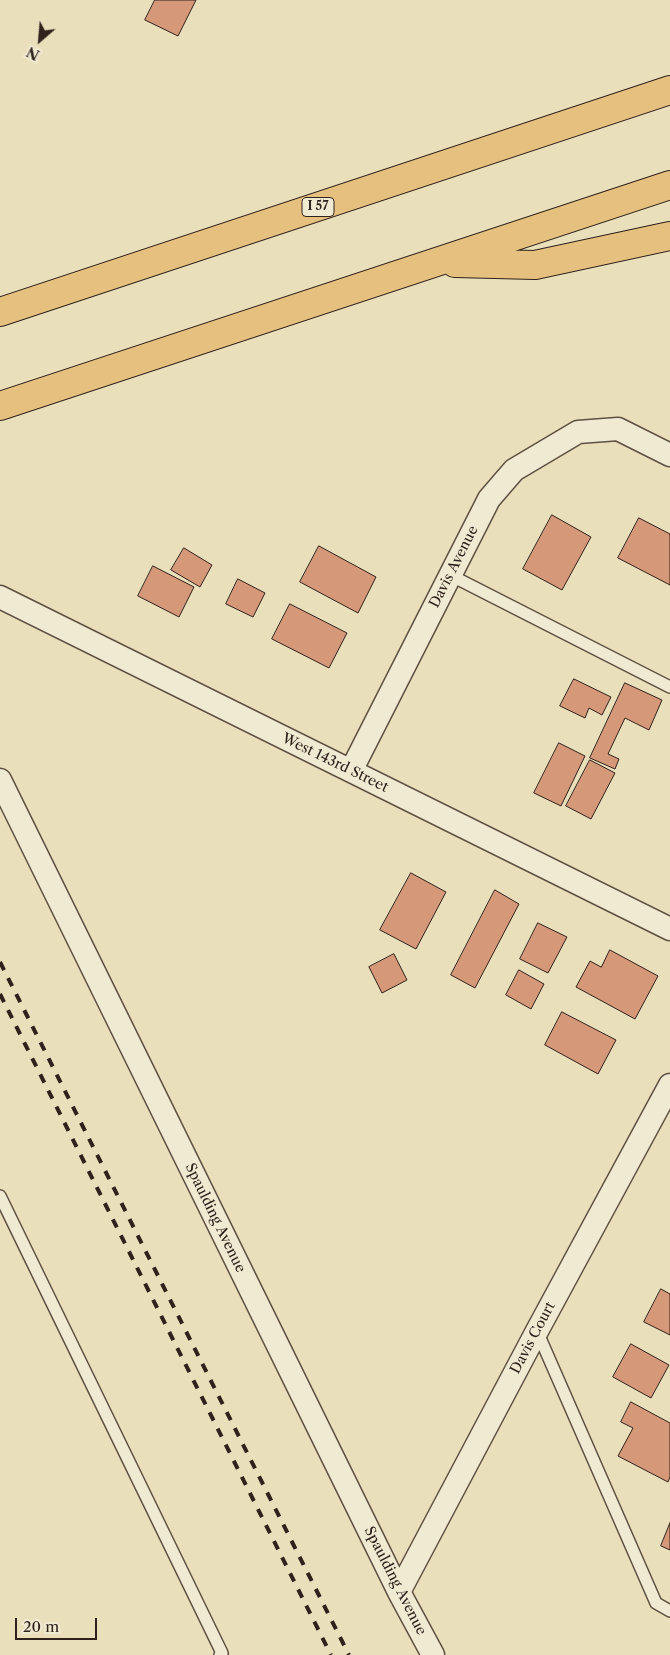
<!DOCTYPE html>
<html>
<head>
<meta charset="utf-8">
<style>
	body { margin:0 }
	#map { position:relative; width:670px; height:1655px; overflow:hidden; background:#eadfbb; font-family:"Libre Caslon Text",serif }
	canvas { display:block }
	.north { position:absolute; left:15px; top:15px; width:50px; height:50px; -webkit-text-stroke:4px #f1ead3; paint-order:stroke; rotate:207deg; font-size:14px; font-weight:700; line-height:20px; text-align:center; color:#2f211b }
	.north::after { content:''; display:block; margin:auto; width:18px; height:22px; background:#2f211b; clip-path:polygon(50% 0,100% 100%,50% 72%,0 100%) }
	.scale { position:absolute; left:15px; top:1618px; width:82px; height:22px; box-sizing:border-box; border:2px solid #2f211b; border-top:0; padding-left:6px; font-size:15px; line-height:18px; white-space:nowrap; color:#2f211b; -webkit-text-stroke:4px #f1ead3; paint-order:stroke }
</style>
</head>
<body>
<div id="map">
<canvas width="670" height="1655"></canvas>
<div class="north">N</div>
<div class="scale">20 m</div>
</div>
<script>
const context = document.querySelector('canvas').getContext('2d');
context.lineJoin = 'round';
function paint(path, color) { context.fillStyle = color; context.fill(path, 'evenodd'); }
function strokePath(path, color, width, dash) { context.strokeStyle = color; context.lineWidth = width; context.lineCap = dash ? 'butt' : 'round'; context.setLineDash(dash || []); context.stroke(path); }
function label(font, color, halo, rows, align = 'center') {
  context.font = font + ' "Libre Caslon Text",serif'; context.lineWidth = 4; context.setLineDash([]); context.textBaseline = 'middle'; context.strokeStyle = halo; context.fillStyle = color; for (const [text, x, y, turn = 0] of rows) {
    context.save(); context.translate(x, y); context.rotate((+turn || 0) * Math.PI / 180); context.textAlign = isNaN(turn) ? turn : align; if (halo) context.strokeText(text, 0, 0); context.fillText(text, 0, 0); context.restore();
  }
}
const building = new Path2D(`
	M155,0H196L178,36L145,20Z
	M552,515L591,537L562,590L523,569Z
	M639,518L670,534V585L618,558Z
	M319,546L376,577L358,613L300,582Z
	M184,548L212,565L200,587L171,570Z
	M153,566L194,587L179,617L138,596Z
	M238,579L265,593L253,617L226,604Z
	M290,604L347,633L329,668L272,639Z
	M574,679L611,697L602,715L589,708L585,718L560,706Z
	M625,683L662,700L649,730L625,718L608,754L619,759L615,769L590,758Z
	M559,743L585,756L561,806L534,793Z
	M590,760L615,773L591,819L566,806Z
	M411,873L446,892L416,949L380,930Z
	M495,890L519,904L475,988L451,975Z
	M538,923L567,937L548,973L520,959Z
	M610,950L658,976L635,1019L576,987L590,961L601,967Z
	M394,954L407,980L382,993L369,967Z
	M519,970L544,984L531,1009L506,995Z
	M562,1012L616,1040L598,1074L545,1045Z
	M661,1289L670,1294V1335L644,1322Z
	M631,1344L669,1365L651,1398L613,1377Z
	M631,1402L670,1423V1477L668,1482L618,1456L633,1428L621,1422Z
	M670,1523V1550L661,1546Z`);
const lane = new Path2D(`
	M450,575L670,687
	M0,1196L222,1653L220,1655
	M537,1331L656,1603L670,1611`);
const street = new Path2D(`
	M0,597L670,929
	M351,771L489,499L514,470L578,432L618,429L670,455
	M0,780L399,1592L433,1655
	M399,1592L537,1331L670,1085`);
const highway = new Path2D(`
	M455,263L535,265L670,236
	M0,312L670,90
	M0,406L670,185`);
const rail = new Path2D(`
	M0,962L349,1655
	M0,994L331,1655`);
const shields = [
	[318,207,32]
];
const shieldNames = [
	["I 57",318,207]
];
const streetNames = [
	["Davis Avenue",454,567,-63],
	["West 143rd Street",335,763,26],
	["Spaulding Avenue",215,1218,64],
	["Davis Court",533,1338,-62],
	["Spaulding Avenue",395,1581,63]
];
paint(building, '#d59878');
strokePath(building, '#2f211b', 1);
strokePath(lane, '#5e5043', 14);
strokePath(street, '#5e5043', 25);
strokePath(highway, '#2f211b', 30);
strokePath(lane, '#f1ead3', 11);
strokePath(street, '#f1ead3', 22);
strokePath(highway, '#e5c07e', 28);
strokePath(rail, '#2f211b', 4, [9, 9]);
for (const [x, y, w] of shields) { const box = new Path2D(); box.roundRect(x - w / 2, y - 9.5, w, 19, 4); context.fillStyle = '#f1ead3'; context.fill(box); strokePath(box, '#2f211b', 1); }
label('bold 12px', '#2f211b', null, shieldNames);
label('14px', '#2f211b', '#f1ead3', streetNames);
</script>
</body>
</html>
